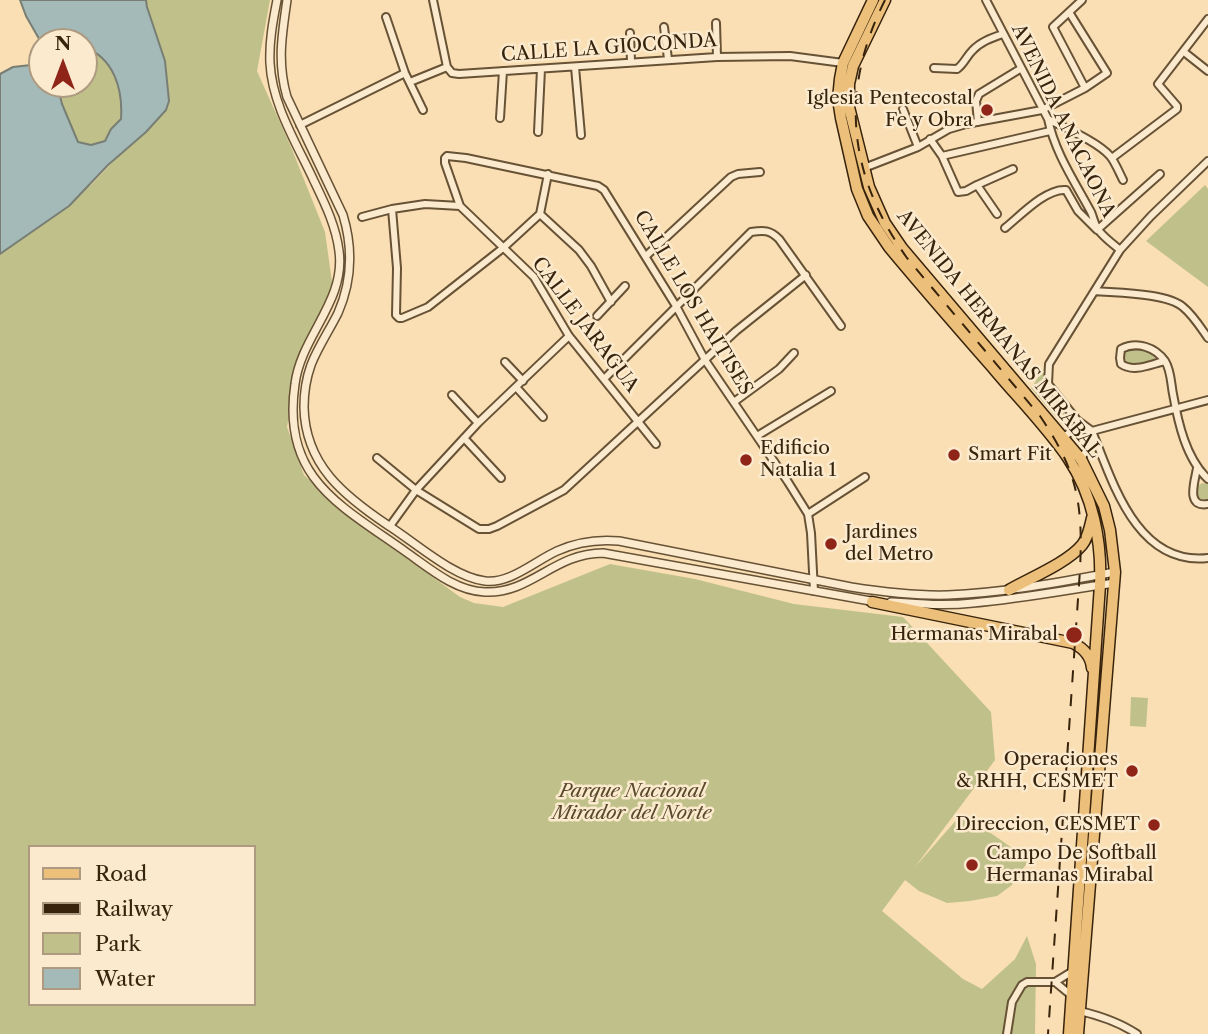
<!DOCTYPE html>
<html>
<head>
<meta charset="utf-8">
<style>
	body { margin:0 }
	#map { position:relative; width:1208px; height:1034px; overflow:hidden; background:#f9dfb3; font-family:"Libre Caslon Text",serif }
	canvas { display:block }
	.legend { position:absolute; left:28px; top:845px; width:228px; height:161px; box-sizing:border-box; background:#fbeace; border:2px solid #ad9a81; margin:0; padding:9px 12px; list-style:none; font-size:21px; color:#38230d }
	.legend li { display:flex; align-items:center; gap:14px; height:35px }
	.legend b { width:35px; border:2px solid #ad9a81 }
	.north { position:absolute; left:28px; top:28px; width:70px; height:70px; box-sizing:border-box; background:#fbeace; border:2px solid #ad9a81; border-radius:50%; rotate:0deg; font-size:19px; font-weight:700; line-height:28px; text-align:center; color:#38230d }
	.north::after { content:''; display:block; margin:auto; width:24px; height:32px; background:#8f2418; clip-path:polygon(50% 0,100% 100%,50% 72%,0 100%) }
</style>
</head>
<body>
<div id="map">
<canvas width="1208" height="1034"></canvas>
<ul class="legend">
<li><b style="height:9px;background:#ecc07a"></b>Road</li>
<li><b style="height:9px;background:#38230d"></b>Railway</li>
<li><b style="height:19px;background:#c0c18a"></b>Park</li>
<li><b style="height:19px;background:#a3bab8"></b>Water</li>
</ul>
<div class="north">N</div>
</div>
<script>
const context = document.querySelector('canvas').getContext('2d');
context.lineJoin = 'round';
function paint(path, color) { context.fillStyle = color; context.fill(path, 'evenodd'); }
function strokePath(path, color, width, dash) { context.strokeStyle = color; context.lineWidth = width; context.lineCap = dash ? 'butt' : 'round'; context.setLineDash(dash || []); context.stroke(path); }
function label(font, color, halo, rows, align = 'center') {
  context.font = font + ' "Libre Caslon Text",serif'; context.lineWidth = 5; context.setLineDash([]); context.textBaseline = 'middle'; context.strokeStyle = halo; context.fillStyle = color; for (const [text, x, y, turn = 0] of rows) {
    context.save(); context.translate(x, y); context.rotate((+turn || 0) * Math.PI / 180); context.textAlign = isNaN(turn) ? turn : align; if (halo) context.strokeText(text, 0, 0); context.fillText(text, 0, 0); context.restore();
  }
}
const green = new Path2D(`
	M146,0H270L257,71L291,147L325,232L333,289L298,365L287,427L304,475L346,514L460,597L474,603L503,607L610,564L695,579L794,604L903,617L991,712L995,760L915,867L959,817H968L1029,860L1012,885L997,896L970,901L947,903L919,891L905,880L882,911L963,979L982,989L1015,959L1027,936L1036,964L1035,1034H0V254L33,231L92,184L122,152L147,7ZM30,847H254V1004H30Z
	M84,47C114,58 123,90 121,119L111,129L105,141L91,146L77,142L62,104L57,84H84Z
	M1205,185L1208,189V287L1146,241Z
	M1133,349C1144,349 1150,351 1157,360L1130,366L1124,361L1123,354Z
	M1047,364L1046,381L1074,419L1073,422L1069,425L1062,424L1031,388Z
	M1202,483L1208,484V500L1202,501L1197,497L1195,488Z
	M1131,697L1148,698L1146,727L1130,726Z`);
const water = new Path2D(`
	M20,0H146L147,7L165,61L169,101L166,110L146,132L108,165L69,206L0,254V74L13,67L31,65L42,61V84H57L62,104L78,142L91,145L105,141L111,129L121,119C123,89 114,58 84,47V42H42V44L26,16Z`);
const minor = new Path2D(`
	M433,0L447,67L452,73L459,74L717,57L790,56L843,63
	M986,0L1048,119C1055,153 1075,182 1091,212C1094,219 1095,227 1100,232C1106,239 1113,244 1120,250
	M1082,0L1053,27L1085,88
	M386,17L405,73L423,110
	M716,23L717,57
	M664,27L668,59
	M630,33L631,62
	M1184,52L1208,71
	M575,67L581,135
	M934,68L957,69C964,64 966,57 972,51C980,42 991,38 1003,34
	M410,82L447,67
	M903,109L918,147
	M500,118L503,71
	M1048,119C1065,128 1098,142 1110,156C1115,162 1119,172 1123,180
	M978,122L976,101L979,94L1020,69
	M300,125L405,73
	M538,132L541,69
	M930,139L942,156L958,192L966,191L977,185L997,214
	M942,156L1050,131
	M1112,158L1177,109V106L1158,84L1208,19
	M864,168L918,147L949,129L966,124L1042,110L1085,88L1107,73L1069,12
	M977,185L1013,169
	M392,209L397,268L396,315L399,318H402L428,307L503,248L540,214L548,174
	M540,214L579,250L591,266L611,302
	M362,217L392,209L425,204L460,206
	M1005,228C1020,216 1046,188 1066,190L1078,211L1097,230L1160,174
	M646,256L731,177L738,174L760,172
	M1095,291C1117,293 1167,293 1183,307C1193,315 1201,328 1208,338
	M597,316L625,286
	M1165,361C1151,364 1134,373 1121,364L1120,358L1121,349C1137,341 1155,347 1165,361C1171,370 1171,384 1173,394C1178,422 1186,459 1208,479
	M505,362L523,381
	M604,379L751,232C764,230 770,230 779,239L841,326
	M516,387L543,417
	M452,395L478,423
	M734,402L779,369L794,353
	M1092,431L1077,420L1048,384L1049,364L1120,250L1151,216L1208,161
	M1092,431C1113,483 1137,566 1208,558
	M757,436L831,391
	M464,438L501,478
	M1061,439L1076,428L1092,431L1208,400
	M656,444L569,336L534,277L460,206L445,163V158L447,156L466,158L598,186L604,190L676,306L705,360L788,482L808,514L811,533L814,591
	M377,458L416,490L479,529H489L497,526L564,490L736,331L806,275
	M1079,460L1090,447L1092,433
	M1197,468C1195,481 1185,508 1208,504
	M808,514L865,477
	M390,526L416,490L478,423L569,336
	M1055,982L1072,996
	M1080,1011C1101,1016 1119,1022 1137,1034
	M1007,1034L1012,1002L1022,985L1027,982H1055L1073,971`);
const tertiary = new Path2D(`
	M277,0C273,21 269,41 270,63C272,105 297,144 314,181C325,204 336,226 339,251C346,301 301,336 295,384C281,478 340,505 406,552C429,568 455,591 485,592C531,594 554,553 603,553L876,602
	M287,0C282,35 277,62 287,97L343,215C353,248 352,281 338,313C329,331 318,347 311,365C306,379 304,392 304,407C305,465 344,496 389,526C416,543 453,577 485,581C510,584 535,561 557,551C577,542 597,539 619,541L851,587C883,592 916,596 948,595C1004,593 1060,582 1115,572
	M891,602C919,604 946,606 973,603C1020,599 1067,590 1114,583`);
const primary = new Path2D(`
	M873,0L843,63L840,79L838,99L841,118L857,189L868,216L889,247C923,288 958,328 993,368C1018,398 1046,426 1068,458C1093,495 1102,542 1100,585L1069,1034
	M885,0L853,66L849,84V107L869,187L885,223L902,248L1081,459L1104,506L1110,530L1115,572L1078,1034
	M1009,590C1030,578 1067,563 1082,545C1088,538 1090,527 1092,518
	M872,602L1073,643C1083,648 1091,656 1092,668`);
const rail = new Path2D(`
	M885,0C839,92 848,175 907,258L1040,416C1078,472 1083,504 1080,570L1048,1034`);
const markers = [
	[987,110,7,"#8f2418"],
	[954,455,7,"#8f2418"],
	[746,460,7,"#8f2418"],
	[831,544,7,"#8f2418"],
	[1074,635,9,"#8f2418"],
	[1132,771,7,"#8f2418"],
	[1154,825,7,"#8f2418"],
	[972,865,7,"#8f2418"]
];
const streetNames = [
	["CALLE LA GIOCONDA",609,48,-4],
	["AVENIDA ANACAONA",1063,121,64],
	["CALLE LOS HAITISES",693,303,59],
	["CALLE JARAGUA",585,325,53],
	["AVENIDA HERMANAS MIRABAL",999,334,51]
];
const poiNames = [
	["Iglesia Pentecostal",973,99],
	["Fe y Obra",973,121],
	["Edificio",760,449,"left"],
	["Natalia 1",760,471,"left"],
	["Smart Fit",968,455,"left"],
	["Jardines",845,533,"left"],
	["del Metro",845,555,"left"],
	["Hermanas Mirabal",1058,635],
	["Operaciones",1118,760],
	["& RHH, CESMET",1118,782],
	["Direccion, CESMET",1140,825],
	["Campo De Softball",986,854,"left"],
	["Hermanas Mirabal",986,876,"left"]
];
const parkNames = [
	["Parque Nacional",632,792],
	["Mirador del Norte",632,814]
];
paint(green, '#c0c18a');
paint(water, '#a3bab8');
strokePath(water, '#787e74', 2);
strokePath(minor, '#685236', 10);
strokePath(tertiary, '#685236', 10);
strokePath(primary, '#38230d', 13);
strokePath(minor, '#fbeace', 6);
strokePath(tertiary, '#fbeace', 7);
strokePath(primary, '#ecc07a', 10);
strokePath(rail, '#38230d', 2, [12, 12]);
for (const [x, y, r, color] of markers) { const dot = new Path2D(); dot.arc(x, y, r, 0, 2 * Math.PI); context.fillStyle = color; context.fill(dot); strokePath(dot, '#fbeace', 2.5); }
label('19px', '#38230d', '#fbeace', streetNames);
label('19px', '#38230d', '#fbeace', poiNames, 'right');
label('italic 19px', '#5a4a2c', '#fbeace', parkNames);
</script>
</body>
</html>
